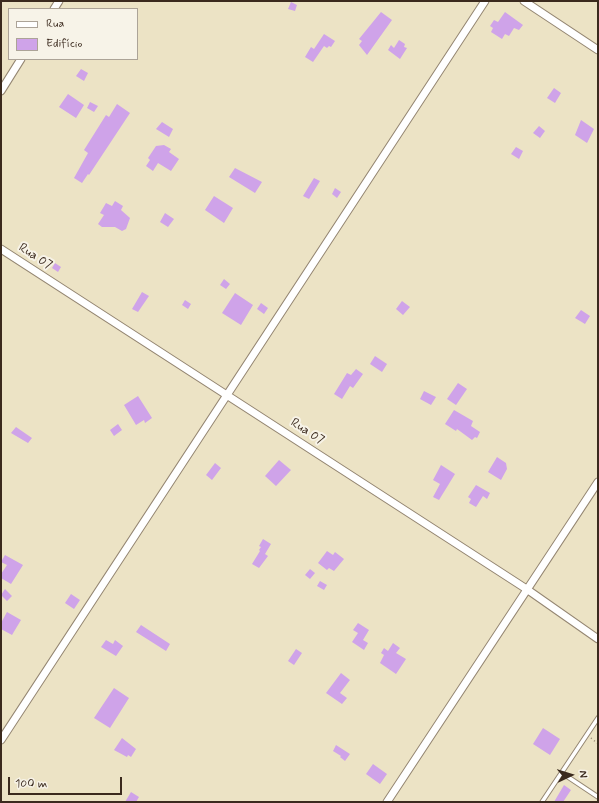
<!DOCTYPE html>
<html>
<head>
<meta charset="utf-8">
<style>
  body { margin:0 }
  #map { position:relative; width:599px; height:803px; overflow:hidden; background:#ece3c5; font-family:Mynerve,sans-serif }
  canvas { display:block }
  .frame { position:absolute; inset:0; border:2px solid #3b2a1e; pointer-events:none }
  .legend { position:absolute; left:8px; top:8px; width:130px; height:52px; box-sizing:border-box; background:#f7f3e8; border:1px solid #aca397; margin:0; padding:5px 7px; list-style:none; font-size:12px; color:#3b2a1e }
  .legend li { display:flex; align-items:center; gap:8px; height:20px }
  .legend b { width:20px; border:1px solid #aca397 }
  .north { position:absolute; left:551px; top:755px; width:40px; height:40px; -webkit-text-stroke:3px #f7f3e8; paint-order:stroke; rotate:86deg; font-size:11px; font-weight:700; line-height:16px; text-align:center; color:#3b2a1e }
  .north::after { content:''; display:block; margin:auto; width:14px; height:18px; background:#3b2a1e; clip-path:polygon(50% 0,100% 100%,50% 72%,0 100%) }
  .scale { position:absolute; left:8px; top:777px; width:114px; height:18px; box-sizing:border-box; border:2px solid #3b2a1e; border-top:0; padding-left:5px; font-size:12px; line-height:14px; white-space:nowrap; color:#3b2a1e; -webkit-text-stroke:3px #f7f3e8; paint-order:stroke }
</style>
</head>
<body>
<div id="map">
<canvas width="599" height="803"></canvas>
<div class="frame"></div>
<ul class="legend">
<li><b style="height:5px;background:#fff"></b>Rua</li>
<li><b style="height:11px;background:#cfa3e9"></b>Edifício</li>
</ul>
<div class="north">N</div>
<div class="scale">100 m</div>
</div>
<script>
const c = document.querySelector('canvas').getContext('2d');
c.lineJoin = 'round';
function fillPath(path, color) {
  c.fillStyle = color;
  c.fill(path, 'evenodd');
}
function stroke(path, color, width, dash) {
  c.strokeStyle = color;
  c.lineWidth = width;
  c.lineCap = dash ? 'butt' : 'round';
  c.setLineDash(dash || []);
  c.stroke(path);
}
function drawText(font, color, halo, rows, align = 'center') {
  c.font = font + ' Mynerve,sans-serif';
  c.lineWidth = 4;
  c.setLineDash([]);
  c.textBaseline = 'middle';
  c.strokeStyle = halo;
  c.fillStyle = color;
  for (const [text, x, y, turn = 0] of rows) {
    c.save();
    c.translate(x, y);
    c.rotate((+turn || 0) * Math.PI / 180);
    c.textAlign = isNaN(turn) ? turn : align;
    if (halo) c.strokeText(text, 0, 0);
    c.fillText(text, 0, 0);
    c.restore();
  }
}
const building = new Path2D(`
  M291 2 297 5 295 11 288 9Z
  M381 12 392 20 367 55 359 45 362 41 359 39Z
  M505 12 523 25 519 30 514 28 509 36 505 34 502 39 491 32 493 28 490 26 494 20 498 22Z
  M324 34 335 41 331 47 329 46 327 48 324 46 313 62 305 57 311 47 314 49Z
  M399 40 405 44 404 47 407 48 400 59 388 50 391 45 394 48Z
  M81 69 88 73 84 81 76 76Z
  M554 88 561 93 555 103 547 98Z
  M68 94 84 105 76 118 59 107Z
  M90 102 98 106 94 112 87 108Z
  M117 104 130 113 89 175 88 174 82 183 74 178 88 153 84 150 106 115 109 117Z
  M581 120 594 129 587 143 575 135Z
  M162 122 173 129 169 137 156 129Z
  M539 126 545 131 540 138 533 133Z
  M164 145 171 149 169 152 179 159 171 171 158 163 153 171 146 166 150 160 148 158 156 146Z
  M516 147 523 151 519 159 511 154Z
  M235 168 262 182 255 193 229 177Z
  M314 178 320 181 309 199 303 196Z
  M335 188 341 192 337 198 332 194Z
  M214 196 233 208 224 223 205 210Z
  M115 201 123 206 121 210 130 218 126 229 122 231 115 227H102L98 224 104 215 100 213 106 203 112 206Z
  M165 213 174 219 168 227 160 222Z
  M55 263 61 267 58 272 52 268Z
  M224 279 230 284 226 289 220 285Z
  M142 292 149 296 138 312 132 309Z
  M235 293 253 305 241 325 222 313Z
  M185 300 191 304 188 309 182 305Z
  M402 301 410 307 403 315 396 309Z
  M261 303 268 308 264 314 257 309Z
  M581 310 590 316 585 324 575 318Z
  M375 356 387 364 382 372 370 364Z
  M356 369 363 374 353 388 350 386 342 399 334 394 347 373 351 375Z
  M458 383 467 389 456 405 447 399Z
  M424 391 436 397 431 405 420 399Z
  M138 396 152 418 145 423 144 420 136 425 124 405Z
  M454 410 473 421 471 426 480 432 477 438 475 437 472 440 457 429 456 431 445 424Z
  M118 424 122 430 114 436 110 430Z
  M16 427 32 438 28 443 11 433Z
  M497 457 506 463 507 469 501 480 488 472Z
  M279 460 291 470 276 486 265 476Z
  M215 463 221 468 212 480 206 475Z
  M441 465 455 474 439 500 433 497 440 484 433 480Z
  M476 485 490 493 487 499 483 496 476 507 469 503 471 499 468 497Z
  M263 539 271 544 265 554 268 556 259 568 252 564 260 551 259 550 261 547 259 546Z
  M327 551 333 555 335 552 344 559 334 571 329 568 327 570 318 563Z
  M5 555 23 565 11 584 1 578V574L7 565 1 562Z
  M310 569 315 573 310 579 305 575Z
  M320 581 327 585 324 590 317 586Z
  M5 589 12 596 7 601 1 595Z
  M71 594 80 600 74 609 65 603Z
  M7 612 21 620 12 635 1 629V623Z
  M358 623 369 630 363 640 368 643 364 650 352 642 358 633 353 630Z
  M141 625 170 644 166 651 136 632Z
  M106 640 113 644 115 640 123 646 116 656 101 647Z
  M393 643 400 648 396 653 406 659 396 674 380 663 384 655 381 653 384 648 388 651Z
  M296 649 302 653 294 665 288 661Z
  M341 673 350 680 340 693 347 698 342 704 326 693Z
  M114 688 129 698 110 728 94 718Z
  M543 728 560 739 550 755 533 744Z
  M122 738 136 749 131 757 128 755 127 757 114 750Z
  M336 745 350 754 345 761 340 757 341 756 333 751Z
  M373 764 387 774 380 784 366 774Z
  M564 785 571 790 563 802H554Z
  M131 792 139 797 136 802H125Z`);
const path = new Path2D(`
  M591 738 598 744`);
const service = new Path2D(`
  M562 773 598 797
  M542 802 598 718`);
const minor = new Path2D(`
  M524 1 598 50
  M54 9 59 1
  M1 91 21 59
  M1 249 528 590 598 639
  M1 740 485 1
  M387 802 598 482`);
const streetNames = [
  ["Rua 07",35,257,33],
  ["Rua 07",307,432,33]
];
fillPath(building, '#cfa3e9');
stroke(service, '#948672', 5.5);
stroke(minor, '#948672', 9);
stroke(path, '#948672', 1.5, [1, 3]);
stroke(service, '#fff', 3.5);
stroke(minor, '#fff', 7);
drawText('13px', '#3b2a1e', '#f7f3e8', streetNames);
</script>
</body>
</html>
